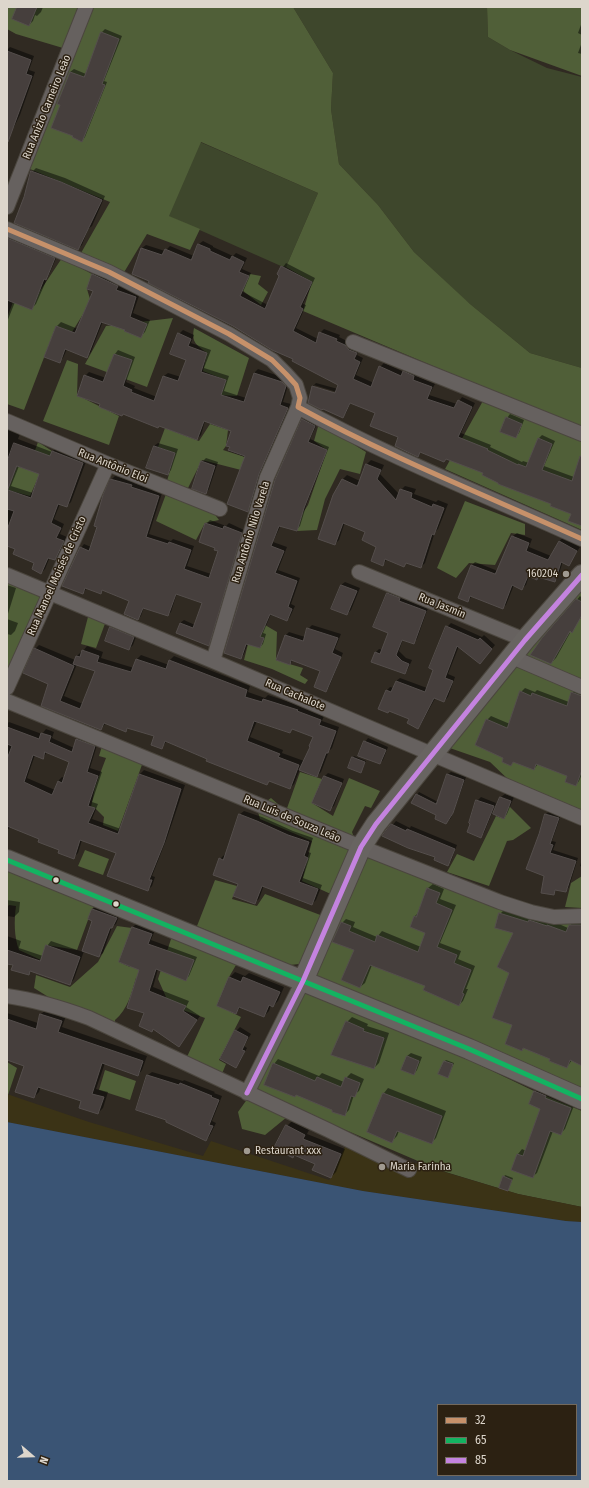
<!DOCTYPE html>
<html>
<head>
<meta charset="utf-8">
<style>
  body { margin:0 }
  #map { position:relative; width:589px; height:1488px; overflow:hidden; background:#302a22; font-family:"Fira Sans Condensed",sans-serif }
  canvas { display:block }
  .frame { position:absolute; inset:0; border:8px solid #ddd6cc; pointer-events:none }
  .legend { position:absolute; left:437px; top:1404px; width:140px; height:72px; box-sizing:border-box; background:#2c2112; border:1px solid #73695c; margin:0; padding:5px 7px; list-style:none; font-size:12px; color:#ddd6cc }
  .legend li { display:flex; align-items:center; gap:8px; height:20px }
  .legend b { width:20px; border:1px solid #73695c }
  .north { position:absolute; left:12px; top:1436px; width:40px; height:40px; -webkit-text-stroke:3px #2c2112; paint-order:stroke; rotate:110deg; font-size:11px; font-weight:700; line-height:16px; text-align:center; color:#ddd6cc }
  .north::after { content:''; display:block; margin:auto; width:14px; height:18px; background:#ddd6cc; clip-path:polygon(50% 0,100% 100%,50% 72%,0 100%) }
</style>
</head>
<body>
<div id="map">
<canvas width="589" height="1488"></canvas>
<div class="frame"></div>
<ul class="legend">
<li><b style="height:5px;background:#c7916a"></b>32</li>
<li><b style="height:5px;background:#13b361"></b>65</li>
<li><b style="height:5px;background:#c483df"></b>85</li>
</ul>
<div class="north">N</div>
</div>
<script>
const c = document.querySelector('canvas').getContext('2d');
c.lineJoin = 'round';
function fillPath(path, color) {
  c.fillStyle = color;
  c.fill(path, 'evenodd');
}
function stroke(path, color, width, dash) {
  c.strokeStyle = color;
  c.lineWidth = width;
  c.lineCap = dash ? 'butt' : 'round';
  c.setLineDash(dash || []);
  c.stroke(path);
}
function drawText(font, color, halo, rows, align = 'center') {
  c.font = font + ' "Fira Sans Condensed",sans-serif';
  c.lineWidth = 3;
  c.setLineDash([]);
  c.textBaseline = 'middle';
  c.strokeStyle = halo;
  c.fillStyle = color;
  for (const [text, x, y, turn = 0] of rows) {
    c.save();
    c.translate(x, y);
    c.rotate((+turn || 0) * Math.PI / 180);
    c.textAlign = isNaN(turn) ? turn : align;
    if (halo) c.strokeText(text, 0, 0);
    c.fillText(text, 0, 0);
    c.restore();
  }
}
const green = new Path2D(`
  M293 7H487L488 37 510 50 547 68 582 77V368L530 353 465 300 414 252 378 205 339 164 331 109 333 73Z
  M200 142 318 193 286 267 281 266 168 216Z`);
const forest = new Path2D(`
  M7 7H293L333 73 331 109 339 164 378 205 414 252 470 304 530 353 582 368V429L303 311 312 282 286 267 318 193 201 142 169 216 200 229 190 250 147 234 123 274 81 253 110 202 25 167 73 51 16 34 7 29Z
  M487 7H582V76L510 50 488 37Z
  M62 258 92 274 87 289 90 299 85 311 72 332 56 326 24 410 7 404V318L13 302 32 309 40 291Z
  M250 274 261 276 258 284 268 292 261 305 242 290 246 278Z
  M173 318 147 387 85 364 106 326Z
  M194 328 249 358 237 396 221 395 226 380 203 371 207 353C197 345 191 343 194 328Z
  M67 360 78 364 77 395 119 416 109 445 43 421Z
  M484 399 582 440V530L445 469Z
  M319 423 366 452 360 474 340 469 325 499 317 530 297 531 302 514 308 505 327 450 314 441Z
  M210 424 228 430 226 446 223 450 245 457 241 470 202 460 188 488 167 481 175 453 158 447 165 428 199 441Z
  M38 442 52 451 41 479 37 480 30 496 8 490 17 466 28 470Z
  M166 494 213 512 219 520 205 523 196 540 156 521Z
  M465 501 525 524V535L511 533 495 565 469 563 456 578 437 568Z
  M7 581 42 596 7 675Z
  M582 581V681L518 655Z
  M89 613 106 621 96 648 81 644Z
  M265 625 277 632 276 660 303 668 300 675 308 680 305 684 272 669 244 660 248 644 260 648 263 638 252 634Z
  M513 661 582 685V814L512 783 490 762 444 746Z
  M102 746 143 762 118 831 103 825 104 817 95 808 91 807 95 787 106 758 99 756Z
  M300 772 322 779 312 803 333 816 349 778 380 791 371 808 365 806 352 832 355 840 333 895 302 881 312 841 260 819 257 808 271 798 286 811Z
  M509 806 531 828 513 840 507 841 489 886 447 872 457 854 474 861 496 816 504 819Z
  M85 850 109 859 103 875 78 866Z
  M368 854 582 921V1092L311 976Z
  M7 865 98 902 92 909 77 950 46 945 41 960 19 950C14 937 14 920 16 906L9 905 7 907Z
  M582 876V908L565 907 571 883Z
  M215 880 237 886 232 899 257 906 265 894 323 916 305 958 299 964 290 965 197 926Z
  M117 926 132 928 119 962 130 967 136 966 153 983 136 978C131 994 128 1009 115 1020V1025L58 1003 34 988 36 975 70 987 98 962Z
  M171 939H186L236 965 229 977 217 1005 241 1017 219 1060 226 1064 221 1076 186 1059 205 1018 166 1004V997L158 979Z
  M305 985 411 1032 534 1091 582 1111V1207L518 1194 439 1170 252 1090Z
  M7 1062 17 1068 8 1095 7 1094Z
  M105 1070 136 1081 130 1100 99 1090Z
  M248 1098 287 1117 265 1135 242 1129 238 1112Z`);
const sand = new Path2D(`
  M7 1094 89 1122 203 1156 211 1141 329 1180 331 1178 348 1140 361 1147 518 1194 582 1207V1222L566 1221 363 1191 7 1122Z`);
const water = new Path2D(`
  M7 1122 363 1191 566 1221 582 1222V1481H7ZM438 1405H576V1475H438Z`);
const shadow = new Path2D(`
  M18 7H43L41 12 37 16 35 15 33 21 29 25Z
  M582 22V35L578 33Z
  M105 29 122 36 104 81 107 82 85 137 82 141 74 136 61 104 70 72 74 69 86 74 102 32Z
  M582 42V54L578 53Z
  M10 47 34 56 29 70 35 72 20 115 14 127 7 134V50Z
  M36 168 65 178 105 196 92 226 88 229 82 245 78 249 25 197 32 172Z
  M12 234 58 254 36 304 32 308 15 302 7 322V240Z
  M203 241 213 246V247L233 256 236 253 247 258 242 269 251 273 243 292 268 305 280 275 278 274 286 263 315 278 303 304 306 305 296 328 318 339 320 333 324 329 340 335 339 337 349 342 353 346 360 349 357 355 363 358 356 375 374 383 380 367 384 363 404 372 407 368 417 372 416 376 435 384 429 395 457 404 462 397 475 403 461 433 491 445 490 447 522 462 523 461 529 463 538 439 542 435 555 441 544 466 574 477 578 466 582 468V525L569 520 572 514 552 506V504L499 484 500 482 483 475 484 473 447 458 444 461 421 452 418 456 396 446 399 437 371 426 377 412 351 402 346 413 342 417 323 408 322 409 309 402 313 386 316 383 338 389 339 385 293 360 294 358 273 349 233 326 149 282 150 281 133 274 142 248 146 245 165 251 170 246 194 256 199 244ZM314 385 340 393V395L314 387Z
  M97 271 121 282 120 286 140 293 133 313 150 320 145 332 141 336 126 329 103 321 91 352 87 357 67 349 63 358 59 362 57 326 61 322 78 329 94 290 93 275Z
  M183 330 194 335 191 343 211 350 204 368 229 376 224 391 246 398 254 373 258 369 285 378 289 382 283 402 291 404 263 469 251 507 248 511 245 457 229 451 233 430 205 421 201 435 197 439 101 403 85 376 89 372 106 378 115 354 118 350 135 357 126 382 135 386 134 388 157 397 164 376 168 373 181 377 187 360 179 334Z
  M510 414 524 420 519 433 515 437 507 418Z
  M306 416 318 422 310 439 329 447 307 503 300 526 296 530 281 525 273 542 287 547 278 570 300 578 291 604 295 606 290 617 287 620 271 614 263 633 266 634 263 644 260 647 248 643 244 654 241 658 276 480 303 419Z
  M7 425 21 431 18 439 52 452 57 447 87 459 71 502 67 506 60 504 54 519 64 524 60 534 67 537 59 555 55 559 50 557 45 569 41 573 36 563 16 550 7 546ZM19 466 40 473 33 493 11 486Z
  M158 443 178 449 171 470 168 474 154 446Z
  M206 458 218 462 209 489 206 493 202 462Z
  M371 460 384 465 380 474 399 494 401 490 405 486 416 489 414 494 436 502 438 500 448 504 438 529 435 532 425 563 421 567 407 562 404 566 387 559 383 565 378 546 366 532 345 522 339 540 335 544 334 495 343 479 347 475 360 481 367 464Z
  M115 476 134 482V483L162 493 149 534 171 541 173 539 194 546 187 566 211 574 219 551 206 524 210 520 226 526 229 523 244 530 212 641 208 644 180 623 184 620 195 625 203 602 177 593 171 612 168 615 144 607 141 616 138 619 130 601 103 590 100 593 87 588 83 593 81 548 84 544 91 547 111 480Z
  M517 533 532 539 529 547 551 556 559 541 563 538 580 547 568 565 563 561 558 577 555 581 540 576 537 579 529 576 526 585 522 588 514 585 506 605 502 608 472 596 468 601 459 598 472 565 475 562 498 571 513 536Z
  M345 582 360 588 351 610 347 614 341 585Z
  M7 585 16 588 7 617Z
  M391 590 403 595 401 598 428 608 417 639 413 643 403 639 399 651 406 658 412 660 408 669 405 673 373 662 376 652 379 649 383 650 389 632 388 594Z
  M580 596 582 598V616L580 619 577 622 563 617Z
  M7 619 18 623 15 631 11 635 7 634Z
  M451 623 482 637 484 635 495 645 483 660 459 646 448 674 455 677 448 697 444 701 436 697 421 724 418 728 387 690 390 687 394 688 396 681 400 678 427 688 447 627Z
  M114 624 137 634 133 645 129 649 111 628Z
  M312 625 341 634 335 649 343 653 329 687 326 691 322 670 293 660 290 664 278 659 286 635 289 632 305 637 308 629Z
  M554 627 570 633 556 658 551 663Z
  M39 645 75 660 77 656 81 652H82L87 646 103 652 101 658 134 668 136 660 141 655 169 665 170 660 174 656 250 686 248 692 265 698 268 695 301 706 324 716 322 721 339 727 332 748 329 751 321 772 317 776 300 769 294 784 290 788 270 780 267 784 167 741 162 747 155 736 129 727 125 730 106 723 101 729 42 705 50 684 35 649ZM77 664 96 671 83 704 64 696ZM257 721 290 732 293 728 314 736 311 746 304 761 282 753 283 750 250 737Z
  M525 688 535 692 537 690 569 702 572 693 576 689 582 691V774L579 781 576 785 568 776 538 764 534 769 514 761 511 765 505 757 487 720 491 716 510 724 521 692Z
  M9 722 42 734 46 729 54 732 52 738 74 748 77 739 81 735 98 742 90 768 102 772 92 802 98 804 92 819 121 829 140 774 144 770 185 785 167 838 152 876 155 877 152 886 148 890 117 852 82 840 78 853 74 857 40 838 11 827 7 830V724ZM47 752 70 762 65 778 62 777 58 781 55 790 27 778 35 755 43 758Z
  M368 738 388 747 383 760 380 763 365 742Z
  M354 756 366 761 362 770 353 758Z
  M451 772 466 777 451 818 446 823 417 795 419 792 438 802 448 774Z
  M328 773 344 779 334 806 330 809 325 776Z
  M505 794 514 797 507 814 504 818 495 814 501 797Z
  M481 797 496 803 484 833 480 837 477 801Z
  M244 811 262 817 293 831 313 838 308 852 311 853 303 878 322 885 316 900 312 904 264 885 259 899 254 903 220 859 225 854 226 855 239 815Z
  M550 811 561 815 552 841 556 842 553 850 578 858 569 887 566 891 557 889 553 894 540 834 546 814Z
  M396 821 410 828 411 826 457 845 451 861 448 864 436 857 383 836Z
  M582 859V867L580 866Z
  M433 884 444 889 440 899 456 905 440 943 461 951 458 959 475 966 466 989H468L463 1001 459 1005 426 985 372 965 365 983 360 987 355 949 342 923 346 919 355 922 353 927 377 937 382 931 421 947 426 933 411 926 415 916 419 912 428 888Z
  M7 900 20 902 19 912 14 917 7 916Z
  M96 906 120 914 116 924 112 927 103 953 99 956 84 951 74 979 70 984 32 971 28 974 14 965 7 963V936L21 941 19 948 43 956 47 946 51 941 83 952 94 920 89 919 93 909Z
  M504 910 552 921 568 928 574 921H582V1065L572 1060 567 1067 551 1058 524 1048 522 1050 514 1025 510 973 514 933 500 914Z
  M137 923 155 930 151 940 197 957 189 976 185 980 158 969 153 987 189 1001 186 1007 200 1016 179 1045 154 1028 152 1030 146 1013 141 969 120 962 133 927Z
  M235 972 245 976 249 973 284 987 278 1001 273 1006 271 1005 269 1011 264 1016 241 1007 236 1012 219 1005 230 977Z
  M46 1010 66 1016 62 1027 147 1056 142 1070 138 1075 105 1063 96 1089 108 1092 103 1108 98 1113 82 1100 41 1086 39 1092 34 1097 25 1065 7 1059V1013L38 1023 41 1014Z
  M352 1017 368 1024 367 1026 389 1033 379 1063 374 1068 347 1022Z
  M240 1027 251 1034 244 1046 247 1048 239 1063 235 1067 236 1031Z
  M411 1053 422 1057 417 1070 414 1074 402 1069 407 1056Z
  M278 1059 319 1076 322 1073 344 1082 346 1078 351 1073 364 1079 359 1091 354 1095 349 1110 344 1115 334 1109 274 1064Z
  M446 1060 454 1063 448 1077 445 1061Z
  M152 1072 183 1081 184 1080 215 1092 214 1093 222 1096 212 1121 216 1123 209 1137 206 1140 168 1120 137 1110 148 1075Z
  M540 1087 575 1103 565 1129 560 1134 553 1131 537 1173 532 1177 512 1170 518 1154 522 1149 526 1151 542 1109 535 1092Z
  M388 1088 446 1111 436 1138 431 1143 399 1131 397 1136 392 1141 384 1093Z
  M292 1121 309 1130 307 1134 345 1149 336 1172 331 1177 316 1163 295 1155 292 1157 287 1126Z
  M505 1175 513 1178 509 1188 504 1177Z`);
const building = new Path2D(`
  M17 7H37L29 26 12 19Z
  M101 32 119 39 102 84 105 85 82 142 72 137 73 136 51 128 60 105 57 104 70 72 84 77Z
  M7 51 31 60 26 74 32 76 8 142 7 141Z
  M31 171 61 182 102 200 78 250 14 223 24 197Z
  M7 238 55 258 46 280 44 279 32 310 7 300Z
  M198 244 210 249V251L230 260 232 256 244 262 239 272 249 276 240 296 265 309 279 276 277 274 281 266 312 282 300 307 303 309 293 331 316 343 319 332 337 339 336 341 345 345 349 350 357 353 354 359 360 362 353 379 371 387 379 366 401 376 403 371 414 376 413 380 432 387 427 399 454 408 458 400 472 407 458 437 488 449 487 450 518 465V464L526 467 538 438 552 444 542 470 572 481 580 456H582V526L568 521 571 514 550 506 551 504 498 484V483L482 475 483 473 446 459 444 462 420 452 418 457 395 446 398 437 370 426 375 413 350 403 343 418 323 409 322 410 308 403 312 386 335 393 338 385 292 361 293 359 272 350 233 326 148 283 149 281 132 274 141 248 162 255 165 249 191 260Z
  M92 274 118 286 116 290 136 297 130 317 147 324 141 338 124 331 125 330 101 322 87 358 65 349 60 363 44 357 56 326 75 333 93 291 87 289Z
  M178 333 191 339 188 346 207 353 201 372 226 380 221 395 244 402 254 373 282 382 286 386 280 405 288 408 259 474 248 512 227 504 245 456 228 450 230 447 226 446 231 431 204 421 197 440 159 426 158 428 123 414 122 416 99 407 100 404 77 396 84 375 103 382 114 354 132 360 123 386 132 390 131 392 154 401 163 376 178 381 186 360 170 354Z
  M506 417 522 424 516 438 500 432Z
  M302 419 315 426 308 442 327 450 304 508 297 531 279 526 271 546 284 551 275 573 297 581 288 607 292 609 287 621 270 614 260 637 264 638 260 648 246 644 241 659 224 653 275 480Z
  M14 443 50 456 52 451 83 463 67 507 58 504 51 523 61 528 56 538 64 541 55 560 48 558 41 574 32 569 34 563 13 554 15 549 7 546V530L14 511 7 509V462ZM17 466 39 474 31 498 8 490Z
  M154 446 175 453 168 475 146 468Z
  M201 461 215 466 206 494 192 489Z
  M366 464 381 470 377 479 396 500 400 489 412 493 411 498 432 507 433 504 444 508 434 535 432 534 421 568 406 563 404 567 385 559 383 566 371 561 376 547 362 540 365 532 343 523 335 545 318 539 333 495 342 479 357 486Z
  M110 479 132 485 131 487 159 496 146 537 168 544 169 542 191 550 184 569 209 578 218 551 214 550 215 548 199 542 205 523 223 529 224 526 242 533 209 646 176 633 180 623 193 628 202 603 176 594 168 616 143 608 138 620 124 614 129 601 102 590 101 594 85 588 83 594 62 586 80 547 89 551 97 527 94 526 103 495Z
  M512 536 529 543 526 551 548 560 559 541 577 551 569 566 561 562 555 582 538 577 537 580 528 576 522 590 512 585 503 609 470 596 468 602 458 598 471 565 495 574Z
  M341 585 357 591 347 615 331 609Z
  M387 593 400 598 399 601 426 611 414 644 402 640 396 655 402 661 409 664 405 674 371 662 375 652 380 654 388 633 373 627Z
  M576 599 582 602V615L572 633 570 631 551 664 530 655 542 638Z
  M446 626 478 640 480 638 492 649 480 664 457 646 445 678 453 681 444 702 434 698 418 729 407 723 409 719 389 711 388 713 378 709 386 690 391 692 396 681 425 692 433 670 429 668Z
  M110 627 134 637 129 650 105 641Z
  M307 628 338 638 332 653 341 657 326 692 314 687 320 671 291 660 290 665 276 660 285 635 303 641Z
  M34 648 74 666 60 701 80 709 95 671 73 664 76 656 80 657 82 650 99 656 97 662 131 672 136 659 166 669 169 660 247 690 245 697 262 702 263 699 298 710 297 711 321 720 319 725 336 731 328 753H326L317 777 299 770 310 747 309 746 313 737 292 729 290 733 254 721 247 741 280 754 278 757 299 765 290 789 269 781 267 785 206 761 207 759 165 741 162 749 151 745 154 736 127 728 126 732 104 723 101 730 41 706 48 684 23 673Z
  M520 691 531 696 532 693 567 706 571 692 582 696V770L576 786 565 782 567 776 536 764 534 770 513 762 511 766 502 762 503 758 475 745 486 719 507 728Z
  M7 727 39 739 41 733 51 736 49 742 72 752 76 739 95 746 87 772 98 776 88 806 95 808 88 823 118 834 139 774 181 789 164 843 149 880H152L148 891 107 876 116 853 80 840 74 859 58 853 59 850 38 842 39 839 7 826V759L12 746 7 744ZM45 752 69 762 62 783 58 781 52 795 24 782 33 755 43 759Z
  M364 741 386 750 380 764 358 756Z
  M352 757 365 762 361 773 348 768Z
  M447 774 464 780 453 813 446 824 435 819 436 815 411 803 416 794 436 804Z
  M324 776 342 783 330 811 312 803Z
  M500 797 511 801 504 819 493 814Z
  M476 800 494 806 481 838 467 832 470 824 469 823Z
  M239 814 257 821 288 835 309 842 304 856 308 858 299 882 318 889 312 905 262 886 255 904 233 896 238 884 213 875 219 858 223 860Z
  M545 814 559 818 550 844 553 845 550 853 576 861 566 892 555 890 554 895 541 893 544 876 526 869 539 834Z
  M391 824 406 831 407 829 455 849 448 866 434 860 435 857 408 848 382 836Z
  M427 888 440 893 436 903 452 910 437 947 457 955 454 963 471 970 462 993 464 994 459 1006 423 990 425 986 370 965 360 988 341 980 354 950 332 942 341 922 351 926 349 931 375 942 377 935 418 952 425 933 410 927 414 916 416 917Z
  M92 909 117 918 112 928H110L99 957 82 951 92 921 88 919Z
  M499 913 528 922 529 920 547 926V925L566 932 569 925H582V1066L570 1060 567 1068 549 1061 550 1059 523 1048 522 1051 505 1044 512 1025 492 1018 509 973 497 967 513 933 495 928Z
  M132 927 152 934 148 944 194 960 186 981 156 969 149 991 186 1006 183 1011 197 1020 179 1047 153 1029 152 1032 139 1026 144 1013 127 1008 139 970 119 962Z
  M46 945 80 957 70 985 30 971 29 975 11 970 13 965 7 964V950L40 961Z
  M229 977 241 982 243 977 280 992 273 1007 269 1005 264 1017 239 1007 236 1014 217 1006Z
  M40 1014 62 1021 58 1032 143 1061 138 1076 102 1063 92 1094 104 1097 98 1114 79 1108 81 1101 38 1087 34 1098 15 1092 24 1066 7 1060V1019L36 1029Z
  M346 1021 364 1029 363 1031 384 1038 374 1069 331 1055Z
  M235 1030 248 1037 242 1050 245 1051 236 1068 220 1059Z
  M407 1056 419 1061 414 1075 401 1070Z
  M444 1061 453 1064 448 1078 438 1074Z
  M273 1063 315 1081 317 1077 341 1087 345 1077 360 1083 355 1097 351 1096 345 1116 332 1112V1110L296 1095 295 1097 264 1085Z
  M147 1075 179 1085 180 1083 212 1096 211 1097 219 1100 209 1125 213 1126 206 1141 166 1122V1120L136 1110Z
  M534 1091 546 1096 545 1098 571 1108 561 1135 550 1131 533 1178 511 1170 517 1154 523 1156 540 1109 529 1104Z
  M383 1093 442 1116 432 1144 397 1131 392 1143 367 1132Z
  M286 1125 305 1135 303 1139 341 1154 331 1178 312 1170 315 1164 294 1155 293 1158 274 1148Z
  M503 1176 512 1180 508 1191 499 1188Z`);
const street = new Path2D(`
  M7 207 86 7
  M7 229 109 272 229 334 272 360 286 374 296 385 300 398 298 407C389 457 487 496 582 539
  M353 342 582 434
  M7 421 108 464 220 509
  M359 572 525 640
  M7 575 213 661 582 818
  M512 657 582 687
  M213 661 267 477 298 407
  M7 688 108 464
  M7 701 361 847 500 902 531 912 554 917 582 916
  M7 996C36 1000 62 1008 89 1018L328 1130 409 1170
  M247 1093 303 981`);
const secondary = new Path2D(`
  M7 860 469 1049 582 1099
  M303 981 361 847 376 824 525 640 582 575`);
const bus1 = new Path2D(`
  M7 229 109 272 229 334 272 360 286 374 296 385 300 398 298 407C389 457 487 496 582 539`);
const bus2 = new Path2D(`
  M7 860 469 1049 582 1099`);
const bus3 = new Path2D(`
  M247 1093 303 981 361 847 376 824 525 640 582 575`);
const markers = [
  [566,574,4,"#a09a90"],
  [56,880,3.5,"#ddd6cc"],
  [116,904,3.5,"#ddd6cc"],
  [247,1151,4,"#a09a90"],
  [382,1167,4,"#a09a90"]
];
const streetNames = [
  ["Rua Anizio Carneiro Leão",47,107,-68],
  ["Rua Antônio Eloi",113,466,22],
  ["Rua Antônio Nilo Varela",251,532,-73],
  ["Rua Manoel Moisés de Cristo",57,576,-66],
  ["Rua Jasmin",442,606,22],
  ["Rua Cachalote",295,695,23],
  ["Rua Luís de Souza Leão",292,819,23]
];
const poiNames = [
  ["160204",558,574,"right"],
  ["Restaurant xxx",255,1151],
  ["Maria Farinha",390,1167]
];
fillPath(green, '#3e472c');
fillPath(forest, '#505f38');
fillPath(sand, '#3b3316');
fillPath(water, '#3a5474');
fillPath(shadow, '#0007');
fillPath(building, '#463f3d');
stroke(building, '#544e4c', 1);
stroke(street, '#4b463e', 16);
stroke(secondary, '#4b463e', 22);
stroke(street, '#66615f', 14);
stroke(secondary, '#686461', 20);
stroke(bus1, '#c7916a', 5);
stroke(bus2, '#13b361', 5);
stroke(bus3, '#c483df', 5);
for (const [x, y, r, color] of markers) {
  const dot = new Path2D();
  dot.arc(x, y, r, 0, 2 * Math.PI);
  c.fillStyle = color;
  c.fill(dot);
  stroke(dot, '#2c2112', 1.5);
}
drawText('11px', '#ddd6cc', '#2c2112', streetNames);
drawText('11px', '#ddd6cc', '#2c2112', poiNames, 'left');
</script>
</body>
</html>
